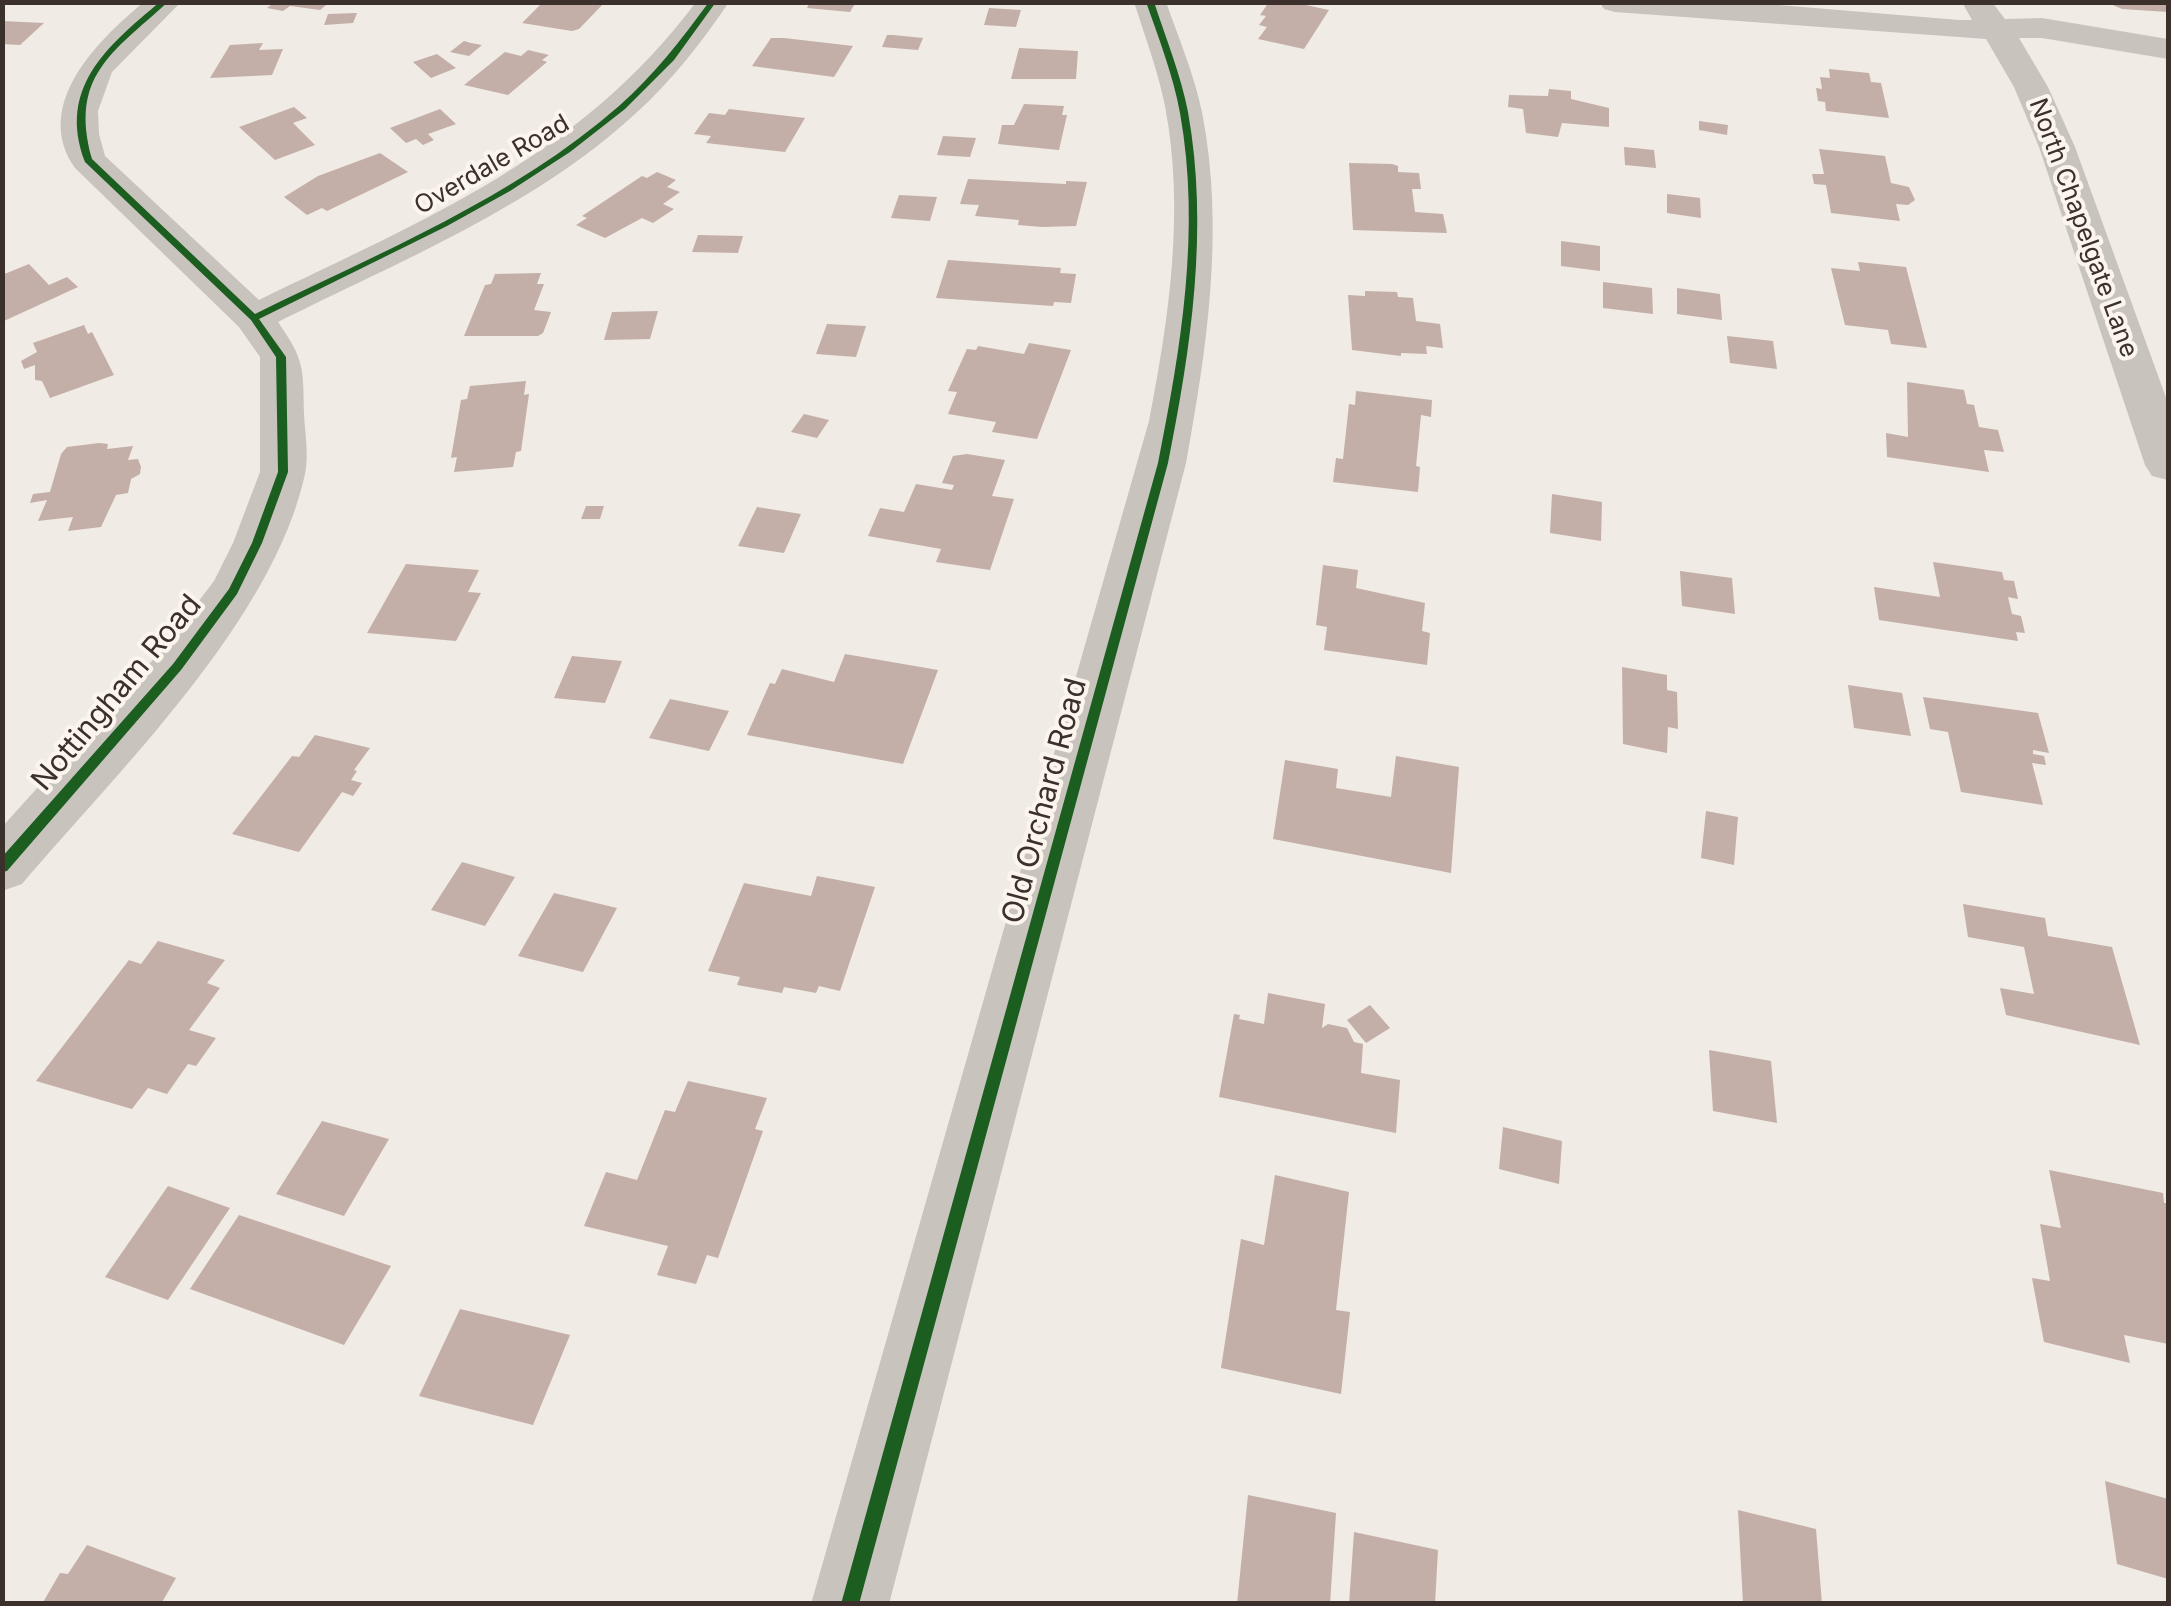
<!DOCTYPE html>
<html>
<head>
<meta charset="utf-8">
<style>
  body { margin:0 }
  #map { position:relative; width:2171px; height:1606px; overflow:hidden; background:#f0ebe5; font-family:Inter,sans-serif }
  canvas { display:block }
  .frame { position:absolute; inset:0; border:5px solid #3b302b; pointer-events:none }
</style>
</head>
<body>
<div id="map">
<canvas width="2171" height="1606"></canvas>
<div class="frame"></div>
</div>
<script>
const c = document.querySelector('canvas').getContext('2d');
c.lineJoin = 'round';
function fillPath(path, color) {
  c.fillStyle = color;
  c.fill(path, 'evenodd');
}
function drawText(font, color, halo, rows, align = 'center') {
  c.font = font + ' Inter,sans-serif';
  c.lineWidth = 8;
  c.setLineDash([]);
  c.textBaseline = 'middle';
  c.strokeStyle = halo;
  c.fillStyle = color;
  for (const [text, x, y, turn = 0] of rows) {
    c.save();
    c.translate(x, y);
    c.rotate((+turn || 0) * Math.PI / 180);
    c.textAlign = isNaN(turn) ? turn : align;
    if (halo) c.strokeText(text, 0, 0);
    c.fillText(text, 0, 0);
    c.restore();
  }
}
const building = new Path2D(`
  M275 2H330L320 10 290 6 283 11 267 8Z
  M554 2H605L579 29 572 31 522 23 541 4Z
  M810 2H856L850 12 807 8Z
  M1269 2H1292L1329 10 1304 49 1258 39 1267 27 1259 25 1266 16 1260 15Z
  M2106 2H2168V12L2122 9Z
  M989 8 1021 10 1016 27 984 25Z
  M357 13 353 23 324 25 328 14Z
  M2 21 44 23 20 45 2 44Z
  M887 35H893L923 38 918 50 882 47Z
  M771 38H784L853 46 834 77 752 66Z
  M464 41 471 43 482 45 469 56 450 52Z
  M263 43 259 50 283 49 272 75 210 78 230 45Z
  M1019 48 1078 51 1076 79H1011Z
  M528 50 549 55 542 60 547 62 508 95 464 85 505 52 521 56Z
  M437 54 456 68 431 78 413 62Z
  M1829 69 1869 73 1871 82 1881 83 1889 118 1826 111 1825 102 1818 101 1816 88 1822 89 1820 77 1830 78Z
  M1549 89 1571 91V99L1609 108V127L1562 123 1558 137 1526 133 1523 109 1508 107 1509 95 1548 96Z
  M1024 104 1064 106 1062 115H1067L1059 150 998 144 1002 125H1014Z
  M294 107 307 118 293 123 315 145 275 160 239 127Z
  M440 109 456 124 428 134 434 140 423 145 416 139 406 143 390 128Z
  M729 109 805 118 785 152 706 143 711 136 694 134 709 113 725 115Z
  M1699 121 1728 125 1727 135 1699 130Z
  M943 136 976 138 970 157 937 155Z
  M1624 147 1654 150 1656 168 1625 165Z
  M1819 149 1885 156 1891 183 1909 187 1915 200 1908 205 1896 204 1900 221 1831 213 1826 185 1814 184 1812 174H1824Z
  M380 153 408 172 327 211 322 208 307 215 284 197 318 176Z
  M1349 163 1392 164 1398 166V172L1419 173 1421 189H1412L1415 212 1443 214 1447 233 1353 230Z
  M657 172 676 180 667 187 680 192 663 204 674 209 653 223 642 218 605 238 576 225 587 218 582 216 642 176 647 178Z
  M968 179 1066 184V181L1087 182 1076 226 1042 227 1018 225 1019 220 975 216 979 205 960 204Z
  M1667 194 1700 198 1701 218 1667 213Z
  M899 195 937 197 930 221 891 218Z
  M698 235 743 236 738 253 692 252Z
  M1561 241 1600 246V271L1561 266Z
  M948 260 1061 268 1060 273 1076 274 1071 303 1054 302 1053 306 936 298Z
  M1858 262 1906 267 1927 348 1891 344 1888 330 1845 325 1831 268 1860 271Z
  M29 264 49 285 67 277 78 287 4 321 2 275Z
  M541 273 537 284H544L534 310 551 312 543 333 538 336H464L485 285 491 284 495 274Z
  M1603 282 1652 288 1653 314 1603 308Z
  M1677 288 1720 294 1722 320 1677 314Z
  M1365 291 1397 292 1398 297 1413 298 1416 321 1440 324 1443 348 1426 346 1427 354 1401 353V356L1352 350 1348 295 1365 296Z
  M658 311 650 339 604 340 612 312Z
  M827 324 866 326 856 357 816 354Z
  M84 325 88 334 92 332 114 375 50 398 42 381 35 380V365L24 369 21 361 37 352 33 343Z
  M1727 336 1773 341 1777 369 1730 363Z
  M1029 343 1071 350 1037 439 992 432 996 422 948 414 957 392 948 391 967 349 976 350 978 346 1024 354Z
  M526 381 524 395 529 394 521 451 516 452 513 467 454 472 457 457 451 458 461 400 467 399 470 386Z
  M1907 382 1964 390 1967 404 1974 405 1979 427 1998 430 2004 452 1984 450 1989 472 1887 457 1886 433 1908 437Z
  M1356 391 1432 400 1431 417 1421 415 1416 466 1420 467 1418 492 1333 482 1336 458 1343 459 1349 404 1355 405Z
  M804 414 829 420 817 438 791 432Z
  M99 443 108 444 107 449 133 446 128 460 138 459 141 467 140 474 131 479 128 493 116 495 101 527 68 531 73 517 38 521 47 500 30 503 33 494 50 492 61 454 67 447Z
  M967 454 1005 460 992 496 1014 499 990 570 936 562 941 549 868 536 880 508 904 512 916 484 952 490 954 485 942 483 953 456Z
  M1552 494 1602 502 1601 541 1550 533Z
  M586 506H604L600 519H581Z
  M757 507 801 514 784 553 738 546Z
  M1933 562 2002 572 2004 580 2014 581 2018 599 2008 597 2012 614 2021 616 2025 633 2016 632 2018 641 1879 620 1874 587 1940 597Z
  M406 564 479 570 468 592 481 593 456 641 367 633Z
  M1323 565 1358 570 1356 588 1425 603 1422 631 1430 633 1427 665 1324 650 1327 627 1316 625Z
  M1680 571 1732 578 1735 614 1682 606Z
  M845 654 938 670 903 764 747 735 770 683 775 684 782 669 834 682Z
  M572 656 622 661 605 703 554 698Z
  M1622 667 1667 675V690L1677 692 1678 729 1668 727 1667 753 1623 744Z
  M1848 685 1902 693 1911 736 1854 728Z
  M1923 697 2038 713 2049 753 2033 750V754L2044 756 2046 765 2032 763 2043 805 1961 792 1948 732 1930 729Z
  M670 699 729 711 709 751 649 738Z
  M315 735 370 748 354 770 357 771 351 780 362 783 353 796 342 792 299 852 232 834 292 756 299 757Z
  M1396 756 1459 767 1451 873 1273 839 1285 760 1338 769 1336 788 1391 797Z
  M1706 811 1738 817 1734 865 1701 858Z
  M462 862 515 877 485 926 431 910Z
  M817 876 875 887 840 991 819 986 816 993 784 987 782 993 737 985 740 977 708 971 744 883 811 896Z
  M554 893 617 908 583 972 518 956Z
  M1963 904 2045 918 2048 936 2112 947 2140 1045 2006 1015 2000 988 2034 994 2024 947 1968 937Z
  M158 941 225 960 207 983 220 988 189 1030 216 1038 196 1066 188 1064 167 1094 148 1088 132 1109 36 1081 129 960 141 964Z
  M1268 993 1325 1004 1322 1028 1328 1024 1347 1028 1354 1042 1363 1044 1361 1073 1400 1080 1396 1133 1219 1097 1234 1014 1240 1015 1239 1019 1264 1024Z
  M1370 1005 1390 1028 1366 1043 1347 1020Z
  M1709 1050 1771 1061 1777 1123 1713 1111Z
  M688 1081 767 1098 755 1129 763 1131 718 1258 707 1255 696 1284 657 1275 668 1246 584 1226 606 1172 637 1180 665 1110 675 1112Z
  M322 1121 389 1139 344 1216 276 1194Z
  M1503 1127 1562 1141 1559 1184 1499 1169Z
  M2049 1170 2163 1193 2164 1203H2168V1344L2124 1335 2130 1363 2044 1342 2032 1278 2050 1281 2040 1224 2061 1228Z
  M1275 1175 1349 1192 1336 1310 1350 1312 1341 1394 1221 1368 1241 1239 1264 1245Z
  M168 1186 230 1208 168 1300 105 1277Z
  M239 1215 391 1266 344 1345 190 1289Z
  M460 1309 570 1335 533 1425 419 1396Z
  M2105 1481 2168 1499V1579L2117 1564Z
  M1248 1495 1336 1513 1330 1604H1237Z
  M1738 1510 1816 1529 1822 1604H1743Z
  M1354 1532 1438 1550 1435 1604H1349Z
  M87 1545 176 1578 161 1604H42L60 1573 68 1574Z`);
const minor = new Path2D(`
  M144 2H181L112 72 98 111 99 134 105 156 259 300C427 218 580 157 696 2H729C701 43 672 81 635 114 534 207 400 261 278 322 305 361 303 368 304 414 305 433 309 456 305 474 273 621 118 771 22 884L2 891V827L159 653 214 581 233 543 260 472V357L239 327 75 168C31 105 99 39 144 2Z
  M1134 2H1166C1179 39 1194 74 1202 112 1225 229 1207 348 1186 463L889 1604H811L1149 421C1169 318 1185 211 1165 106 1158 71 1145 37 1134 2Z
  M1599 2H1742L1959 20H1972L1962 2H1992L2005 19 2042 18 2168 39V59L2042 38H2019L2048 87 2075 147 2168 403V480L2152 476 2145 465 2039 147 2014 87 1986 39 1615 12 1604 9Z`);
const cycleway = new Path2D(`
  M160 2H168C113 52 69 76 92 159L255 314C379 253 514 198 619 106 654 75 681 40 709 2H716L674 60 625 109 570 152 510 191 447 226 259 319 286 357 288 472 262 543 237 594 181 670 7 871 2 872V857L173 664 229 589 252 543 278 472 276 357 251 320 85 162C57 88 107 46 160 2Z
  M1146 2H1154C1166 39 1181 75 1188 112 1209 229 1191 348 1168 463L859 1604H841L1158 463C1181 348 1201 230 1180 113 1173 75 1159 39 1146 2Z`);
const farStreetnames = [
  ["Overdale Road",492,165,-30],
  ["North Chapelgate Lane",2083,228,70]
];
const streetNames = [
  ["Nottingham Road",117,693,-50],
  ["Old Orchard Road",1045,801,-75]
];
fillPath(building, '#c3afa7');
fillPath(minor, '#c9c3be');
fillPath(cycleway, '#1b5e20');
drawText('25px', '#3b302b', '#fbf5ee', farStreetnames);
drawText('30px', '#3b302b', '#fbf5ee', streetNames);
</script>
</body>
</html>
